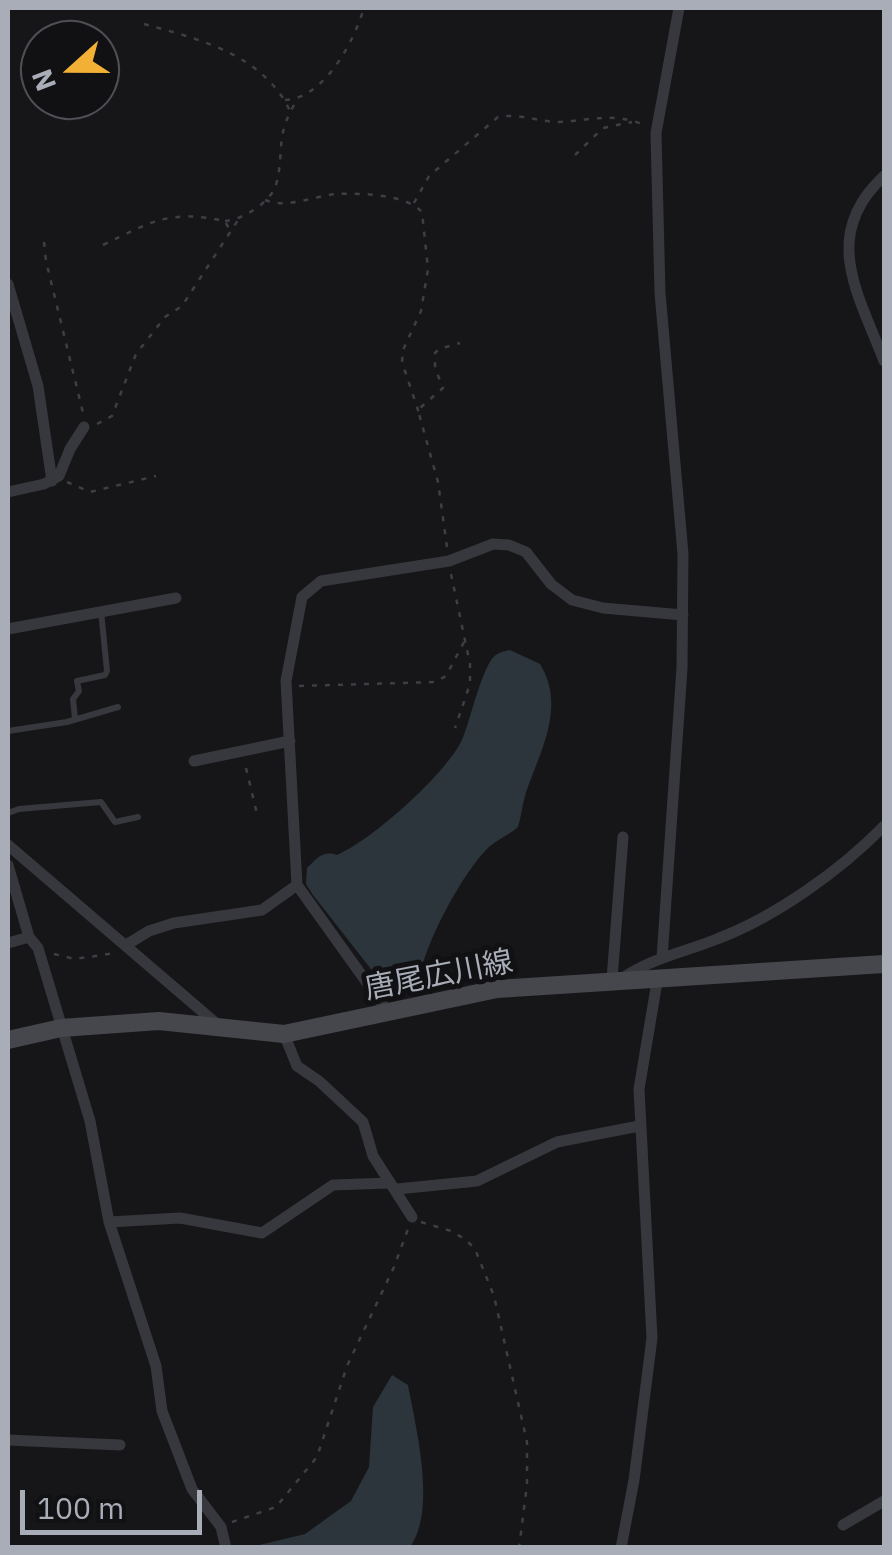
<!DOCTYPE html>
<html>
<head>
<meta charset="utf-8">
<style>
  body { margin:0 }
  #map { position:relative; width:892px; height:1555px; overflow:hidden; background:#161618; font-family:"IBM Plex Sans",sans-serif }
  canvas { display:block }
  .frame { position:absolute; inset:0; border:10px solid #a8adb8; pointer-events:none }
  .north { position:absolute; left:20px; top:20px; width:100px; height:100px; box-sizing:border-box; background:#111113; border:2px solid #4d4f55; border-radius:50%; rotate:249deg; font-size:28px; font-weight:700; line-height:40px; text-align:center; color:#a8adb8 }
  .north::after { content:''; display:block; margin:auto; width:35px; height:45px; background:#f2b134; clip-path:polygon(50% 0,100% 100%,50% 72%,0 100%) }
  .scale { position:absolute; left:20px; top:1490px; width:182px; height:45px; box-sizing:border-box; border:5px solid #a8adb8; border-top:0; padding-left:12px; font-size:30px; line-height:35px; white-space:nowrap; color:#a8adb8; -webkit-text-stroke:8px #111113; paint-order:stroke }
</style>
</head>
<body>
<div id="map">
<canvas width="892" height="1555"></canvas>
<div class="frame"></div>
<div class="north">N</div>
<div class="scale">100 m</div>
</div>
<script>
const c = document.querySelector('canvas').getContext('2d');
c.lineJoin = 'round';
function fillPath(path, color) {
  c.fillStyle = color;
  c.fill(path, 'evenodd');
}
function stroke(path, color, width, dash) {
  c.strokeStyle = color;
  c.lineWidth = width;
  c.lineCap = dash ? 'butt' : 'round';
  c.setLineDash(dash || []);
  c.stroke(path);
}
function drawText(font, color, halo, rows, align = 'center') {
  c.font = font + ' "IBM Plex Sans","Noto Sans JP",sans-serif';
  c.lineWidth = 10;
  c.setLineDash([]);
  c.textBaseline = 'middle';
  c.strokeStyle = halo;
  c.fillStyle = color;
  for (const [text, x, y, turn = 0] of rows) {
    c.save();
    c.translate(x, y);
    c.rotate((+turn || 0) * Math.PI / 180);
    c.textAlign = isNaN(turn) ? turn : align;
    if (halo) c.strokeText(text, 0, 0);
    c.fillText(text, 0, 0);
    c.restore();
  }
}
const water = new Path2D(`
  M510 650 540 664C567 708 539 753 525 796 522 806 521 817 518 827 508 836 495 840 486 850 460 877 419 953 418 990L392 996 313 895 306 884 307 868C317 858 323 850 337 855 372 840 445 775 462 740 469 726 483 662 496 655 500 652 505 651 510 650Z
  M392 1375 408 1385C416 1428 437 1511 410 1547H251L305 1534 351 1501 369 1467 373 1407Z`);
const path = new Path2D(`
  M144 24C199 39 264 55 290 111
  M285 100C325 98 354 41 364 8
  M575 155 603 128 632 122
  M265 200C288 209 313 196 337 194 360 193 406 194 422 212L428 269 421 311 403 350 402 362 419 413
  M414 203 429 176 498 117C519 113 539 122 560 122 594 120 611 112 645 125
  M225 221C242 220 270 203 276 185 285 152 274 134 298 99
  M44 242 46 261 84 417
  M103 245C151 222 169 209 225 221L229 229
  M97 424 112 416 136 354 165 317 182 306 238 220
  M67 482 90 492 156 476
  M447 547 438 482 419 414 420 408 443 388 435 368V353L439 349 460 343
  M451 574 470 664V684L455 728
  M299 686 435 682 446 676 464 642
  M246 768 258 818
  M54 954 75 959 115 953
  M421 1222 451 1231 465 1239 475 1249 494 1296 527 1442V1485L519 1548
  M232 1522 276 1507 317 1457 347 1366 394 1267 408 1229`);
const lane = new Path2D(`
  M75 719 73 699 79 691 77 681 105 675 107 671 101 611
  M8 731 67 722 118 707
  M8 813 19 809 101 802 115 822 138 817`);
const street = new Path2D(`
  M884 176C820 235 858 293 884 361
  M8 284 38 386 52 481
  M8 492 44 484 59 476 70 449 84 427
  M8 629 176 598
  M194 761 290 741
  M8 845 218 1025
  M8 865 29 937 38 948 90 1121 109 1222 156 1366 162 1411 192 1489 221 1527 226 1548
  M8 943 29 937
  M126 945 149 931 174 923 262 910 297 885
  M662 958 682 668 683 554 660 293 656 133 679 8
  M623 978C652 958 685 952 717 939 775 917 840 871 884 826
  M612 979 623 837
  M388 1012 297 885 286 681 302 597 321 581 449 561 493 544 509 545 526 552 551 584 572 600 603 608 683 615
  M284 1034 297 1066 319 1081 363 1122 373 1156 412 1217
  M397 1189 477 1181 557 1142 639 1126
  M109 1222 180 1218 262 1233 333 1185 389 1183
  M8 1440 120 1445
  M843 1525 884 1501
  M621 1548 634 1480 652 1338 639 1089 658 976`);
const secondary = new Path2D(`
  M8 1040 61 1028 159 1021 284 1034 497 989 884 964`);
const streetNames = [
  ["唐尾広川線",439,976,-11]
];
fillPath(water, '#2c353c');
stroke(path, '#3d3f44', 2.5, [5, 8]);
stroke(lane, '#37383d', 6);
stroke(street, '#37383d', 11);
stroke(secondary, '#45474d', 18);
drawText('30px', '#a8adb8', '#111113', streetNames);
</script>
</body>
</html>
